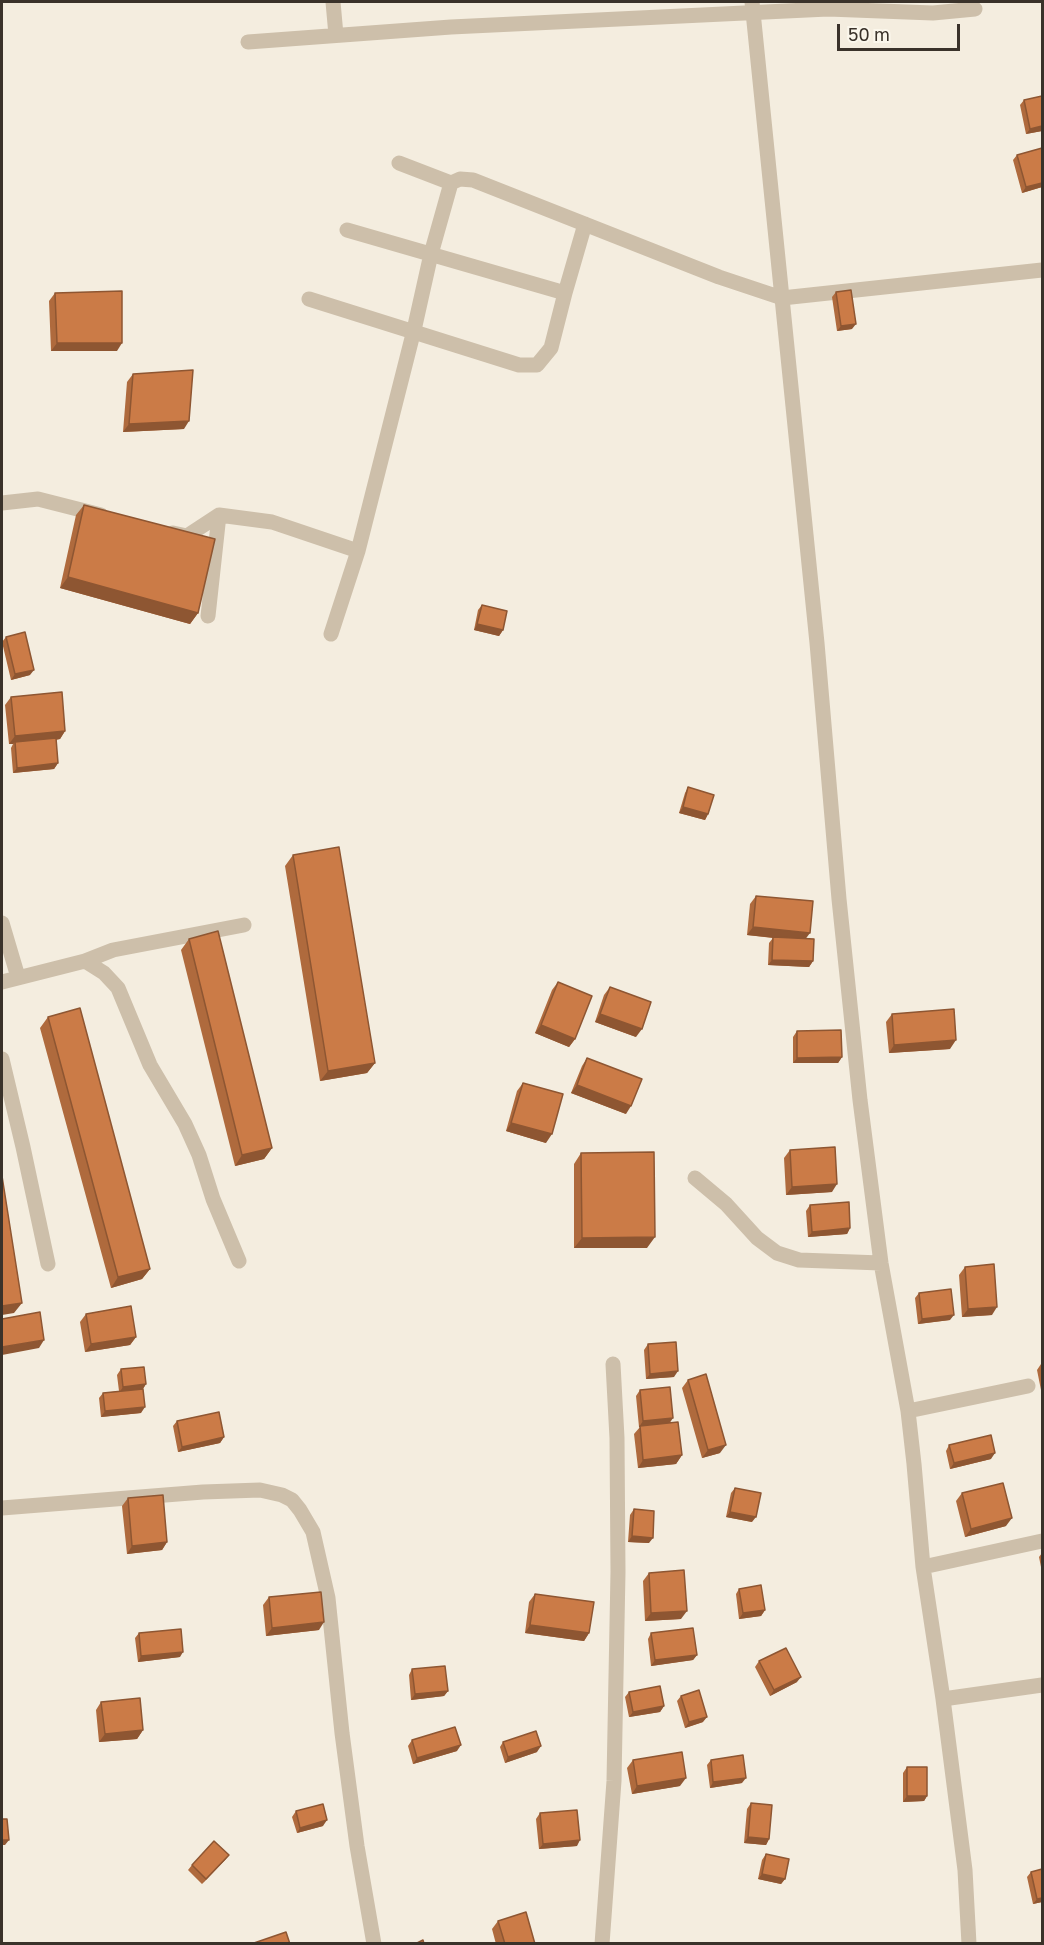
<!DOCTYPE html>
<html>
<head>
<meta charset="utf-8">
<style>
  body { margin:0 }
  #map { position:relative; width:1044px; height:1945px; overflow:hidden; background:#f4eddf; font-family:"Golos Text",sans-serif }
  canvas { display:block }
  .frame { position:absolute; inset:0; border:3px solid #3a322a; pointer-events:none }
  .scale { position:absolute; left:837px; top:24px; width:123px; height:27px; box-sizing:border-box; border:3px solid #3a322a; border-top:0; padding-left:8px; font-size:18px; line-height:21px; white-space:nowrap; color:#3a322a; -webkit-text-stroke:4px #fbf7ec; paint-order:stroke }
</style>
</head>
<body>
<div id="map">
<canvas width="1044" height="1945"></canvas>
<div class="frame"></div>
<div class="scale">50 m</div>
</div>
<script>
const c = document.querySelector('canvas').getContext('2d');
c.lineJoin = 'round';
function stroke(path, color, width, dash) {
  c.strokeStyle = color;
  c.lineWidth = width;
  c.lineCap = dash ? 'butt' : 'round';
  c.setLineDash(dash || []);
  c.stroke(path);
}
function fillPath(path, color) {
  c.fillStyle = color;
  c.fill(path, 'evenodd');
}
const minor = new Path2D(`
  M333 2 336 35
  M752 2 817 643 839 899 860 1100 881 1263 908 1411 914 1464 923 1567 943 1699 965 1870 969 1944
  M248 42 451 27 828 9 933 13 975 9
  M399 163 451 183
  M347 230 565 293 585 224
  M309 299 519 365H537L551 348 565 293
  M2 503 38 499 101 515
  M173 533 187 536 219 515 272 522 358 551 414 330 431 254 451 183 460 179 473 180 719 277 782 298 1042 270
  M208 616 219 515
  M331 634 358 551
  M2 923 18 977
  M85 961 104 973 118 988 150 1065 185 1124 199 1155 213 1199 239 1261
  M2 982 85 961 113 950 244 925
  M2 1059 23 1147 48 1264
  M695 1178 726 1204 757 1238 777 1253 799 1260 881 1263
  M908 1411 1028 1386
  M2 1508 203 1492 260 1490 282 1495 292 1500 300 1510 313 1532 328 1598 342 1733 357 1846 374 1944
  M923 1567 1042 1541
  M943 1699 1042 1685
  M602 1944 614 1781 618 1572 617 1438 613 1364`);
const wall = new Path2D(`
  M1042 96V131L1026 134 1020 105 1024 100Z
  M1042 150V187L1022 193 1013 160 1017 155Z
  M836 292 852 329 837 331 832 297Z
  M55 293 117 351H51L49 301Z
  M133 374 184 429 123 432 127 382Z
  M84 505 198 613 190 624 60 588 76 515Z
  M482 605 503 630 499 636 474 630 478 610Z
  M6 637 30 675 11 680 2 642Z
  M11 697 65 731 60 739 56 740 58 763 54 769 13 773 11 748 13 744H9L5 705Z
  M688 787 708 814 705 820 679 813 685 793Z
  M293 855 375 1063 367 1073 320 1081 285 866Z
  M756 896 806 939 813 961 809 967 768 965 769 943 773 938 747 935 750 904Z
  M189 939 272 1148 264 1159 235 1166 181 950Z
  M558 982 575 1039 569 1047 535 1033 552 990Z
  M610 987 636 1037 595 1022 604 995Z
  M892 1014 950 1049 889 1053 886 1022Z
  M48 1017 150 1269 142 1279 111 1288 40 1028Z
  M797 1031 842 1057 838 1063H793V1037Z
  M587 1058 626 1114 571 1093 582 1066Z
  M523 1083 546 1143 506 1131 517 1091Z
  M790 1150 832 1192 786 1195 784 1158Z
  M581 1153 647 1248H574V1164Z
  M810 1205 850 1228 847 1234 808 1237 806 1211Z
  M965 1267 992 1315 962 1317 959 1275Z
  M919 1293 950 1320 918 1324 915 1298Z
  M86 1314 136 1337 130 1345 85 1352 80 1322Z
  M648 1344 674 1377 646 1379 644 1350Z
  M1041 1364H1042V1395L1037 1370Z
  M121 1369 146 1384 143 1389 141 1413 101 1417 99 1398 103 1393 119 1391 117 1375Z
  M688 1380 720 1453 702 1458 682 1388Z
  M640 1390 669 1423 682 1455 676 1464 638 1468 634 1434 640 1427H639L636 1396Z
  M177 1421 224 1437 220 1443 178 1452 173 1426Z
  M949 1445 991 1459 950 1469 946 1451Z
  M735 1488 752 1522 726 1517 731 1493Z
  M962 1493 1006 1526 965 1537 956 1501Z
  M128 1498 167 1542 162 1550 127 1554 122 1506Z
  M634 1509 649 1543 628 1542 630 1515Z
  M1042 1553V1572L1039 1557Z
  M649 1573 681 1619 645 1621 643 1581Z
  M739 1589 765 1610 761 1616 739 1619 736 1594Z
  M535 1594 589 1633 584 1641 525 1633 529 1602Z
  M269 1597 319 1630 266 1636 263 1605Z
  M139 1633 180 1657 138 1662 135 1638Z
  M651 1633 697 1655 693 1660 651 1666 648 1639Z
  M759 1661 797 1682 770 1696 755 1667Z
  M412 1669 448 1691 444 1696 411 1700 409 1675Z
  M629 1692 664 1706 660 1712 629 1717 625 1697Z
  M681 1696 703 1722 685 1728 677 1701Z
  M101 1702 143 1730 137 1739 99 1742 96 1710Z
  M412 1740 457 1751 413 1764 408 1746Z
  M503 1742 537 1752 505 1763 500 1747Z
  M633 1760 680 1786 632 1794 627 1768Z
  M711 1760 742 1783 710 1788 707 1765Z
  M907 1767 927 1796 924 1801 903 1802V1773Z
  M751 1803 769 1839 766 1845 744 1843 747 1809Z
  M296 1811 323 1826 297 1833 292 1817Z
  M540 1813 577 1846 539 1849 536 1819Z
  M766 1854 785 1879 781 1884 758 1879 762 1860Z
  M229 1855 225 1860 202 1884 188 1870 192 1865Z
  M1042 1869V1902L1033 1904 1027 1877 1031 1872Z
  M498 1921 535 1944H496L492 1929Z`);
const shadedWall = new Path2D(`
  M1042 126V131L1026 134 1030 129Z
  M1042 183V187L1022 193 1026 187Z
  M856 324 852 329 837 331 841 326Z
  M57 343H122L117 351H51Z
  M189 421 184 429 123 432 129 424Z
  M68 577 198 613 190 624 60 588Z
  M477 624 503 630 499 636 474 630Z
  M34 670 30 675 11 680 15 674Z
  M65 731 60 739 15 744V742L13 744H9L15 736Z
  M58 763 54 769 13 773 17 768Z
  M683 807 708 814 705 820 679 813Z
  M753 927 810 933 804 941 747 935Z
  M772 960 813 961 809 967 768 965Z
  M600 1014 642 1029 636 1037 595 1022Z
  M541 1025 575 1039 569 1047 535 1033Z
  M956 1040 950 1049 889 1053 894 1045Z
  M842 1057 838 1063H793L797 1058Z
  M375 1063 367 1073 320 1081 328 1071Z
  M577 1085 631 1106 626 1114 571 1093Z
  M511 1123 552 1134 546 1143 506 1131Z
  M272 1148 264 1159 235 1166 242 1155Z
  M837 1184 832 1192 786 1195 792 1187Z
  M850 1228 847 1234 808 1237 812 1232Z
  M655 1237 647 1248H574L582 1238Z
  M150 1269 142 1279 111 1288 118 1277Z
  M22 1303 14 1313 2 1315V1306Z
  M997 1307 992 1315 962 1317 968 1309Z
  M954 1315 950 1320 918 1324 922 1319Z
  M136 1337 130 1345 85 1352 91 1344Z
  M44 1340 39 1348 2 1355V1347Z
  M678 1371 674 1377 646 1379 650 1374Z
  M146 1384 142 1390 119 1393 123 1387Z
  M145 1407 141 1413 101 1417 105 1411Z
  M673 1418 669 1424 639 1427 643 1421Z
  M224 1437 220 1443 178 1452 182 1447Z
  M726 1445 720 1453 702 1458 708 1450Z
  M995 1453 991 1459 950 1469 954 1463Z
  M682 1455 676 1464 638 1468 643 1460Z
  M730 1512 756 1517 752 1522 726 1517Z
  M1012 1518 1006 1526 965 1537 971 1529Z
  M632 1536 653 1538 649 1543 628 1542Z
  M167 1542 162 1550 127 1554 132 1546Z
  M765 1610 761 1616 739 1619 743 1613Z
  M687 1611 681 1619 645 1621 651 1613Z
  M324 1622 319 1630 266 1636 272 1628Z
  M530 1625 589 1633 584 1641 525 1633Z
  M183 1652 180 1657 138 1662 141 1656Z
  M697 1655 693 1660 651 1666 655 1660Z
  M801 1677 797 1682 770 1696 774 1690Z
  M448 1691 444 1696 411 1700 415 1694Z
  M664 1706 660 1712 629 1717 633 1712Z
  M707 1717 703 1722 685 1728 689 1722Z
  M143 1730 137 1739 99 1742 105 1734Z
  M461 1745 457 1751 413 1764 417 1758Z
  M541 1746 537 1752 505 1763 508 1757Z
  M686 1778 680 1786 632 1794 637 1786Z
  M746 1778 742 1783 710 1788 713 1782Z
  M907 1796H927L924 1801 903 1802Z
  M327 1820 323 1826 297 1833 300 1828Z
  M748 1837 769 1839 766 1845 744 1843Z
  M2 1840H9L5 1845H2Z
  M580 1840 577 1846 539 1849 543 1844Z
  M229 1855 225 1860 202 1884 206 1879Z
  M762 1874 785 1879 781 1884 758 1879Z
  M1042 1898V1902L1033 1904 1037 1899Z`);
const building = new Path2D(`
  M1042 96V126L1030 129 1024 100Z
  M1042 148V183L1026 187 1017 155Z
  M851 290 856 324 841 326 836 292Z
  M122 291V343H57L55 293Z
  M193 370 189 421 129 424 133 374Z
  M84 505 215 539 198 613 68 577Z
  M482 605 507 611 503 630 477 624Z
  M25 632 34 670 15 674 6 637Z
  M62 692 65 731 15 736 11 697Z
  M56 738 58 763 17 768 15 742Z
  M688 787 714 795 708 814 683 807Z
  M339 847 375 1063 328 1071 293 855Z
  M756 896 813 901 810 933 753 927Z
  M218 931 272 1148 242 1155 189 939Z
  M773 937 814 939 813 961 772 960Z
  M558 982 592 996 575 1039 541 1025Z
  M610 987 651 1002 642 1029 600 1014Z
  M80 1008 150 1269 118 1277 48 1017Z
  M954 1009 956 1040 894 1045 892 1014Z
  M841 1030 842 1057 797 1058V1031Z
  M587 1058 642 1079 631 1106 577 1085Z
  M523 1083 563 1094 552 1134 511 1123Z
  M835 1147 837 1184 792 1187 790 1150Z
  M654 1152 655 1237 582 1238 581 1153Z
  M2 1176 22 1303 2 1306Z
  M849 1202 850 1228 812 1232 810 1205Z
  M994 1264 997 1307 968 1309 965 1267Z
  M951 1289 954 1315 922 1319 919 1293Z
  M131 1306 136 1337 91 1344 86 1314Z
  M40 1312 44 1340 2 1347V1319Z
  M676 1342 678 1371 650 1374 648 1344Z
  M144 1367 146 1384 123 1387 121 1369Z
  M706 1374 726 1445 708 1450 688 1380Z
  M670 1387 673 1418 643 1421 640 1390Z
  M143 1389 145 1407 105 1411 103 1393Z
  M219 1412 224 1437 182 1447 177 1421Z
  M678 1422 682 1455 643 1460 640 1426Z
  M991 1435 995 1453 954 1463 949 1445Z
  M1003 1483 1012 1518 971 1529 962 1493Z
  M735 1488 761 1493 756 1517 730 1512Z
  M163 1495 167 1542 132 1546 128 1498Z
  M634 1509 654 1511 653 1538 632 1536Z
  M684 1570 687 1611 651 1613 649 1573Z
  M761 1585 765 1610 743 1613 739 1589Z
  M321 1592 324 1622 272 1628 269 1597Z
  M535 1594 594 1602 589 1633 530 1625Z
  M693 1628 697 1655 655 1660 651 1633Z
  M181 1629 183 1652 141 1656 139 1633Z
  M786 1648 801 1677 774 1690 759 1661Z
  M445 1666 448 1691 415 1694 412 1669Z
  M660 1686 664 1706 633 1712 629 1692Z
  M699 1690 707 1717 689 1722 681 1696Z
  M140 1698 143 1730 105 1734 101 1702Z
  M455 1727 461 1745 417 1758 412 1740Z
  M536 1731 541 1746 508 1757 503 1742Z
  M682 1752 686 1778 637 1786 633 1760Z
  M743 1755 746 1778 713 1782 711 1760Z
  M907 1767H927V1796H907Z
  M751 1803 772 1805 769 1839 748 1837Z
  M323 1804 327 1820 300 1828 296 1811Z
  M577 1810 580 1840 543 1844 540 1813Z
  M2 1819H7L9 1840H2Z
  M214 1841 229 1855 206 1879 192 1865Z
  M766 1854 789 1859 785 1879 762 1874Z
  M1042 1869V1898L1037 1899 1031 1872Z
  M526 1912 535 1944H505L498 1921Z
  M286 1932 290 1944H254V1943Z
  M423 1940 424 1944H415Z`);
stroke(minor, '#cdbfaa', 15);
fillPath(wall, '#af6a3d');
fillPath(shadedWall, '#8e5632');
fillPath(building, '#cb7b47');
stroke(building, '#8e5632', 1.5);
</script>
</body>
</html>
